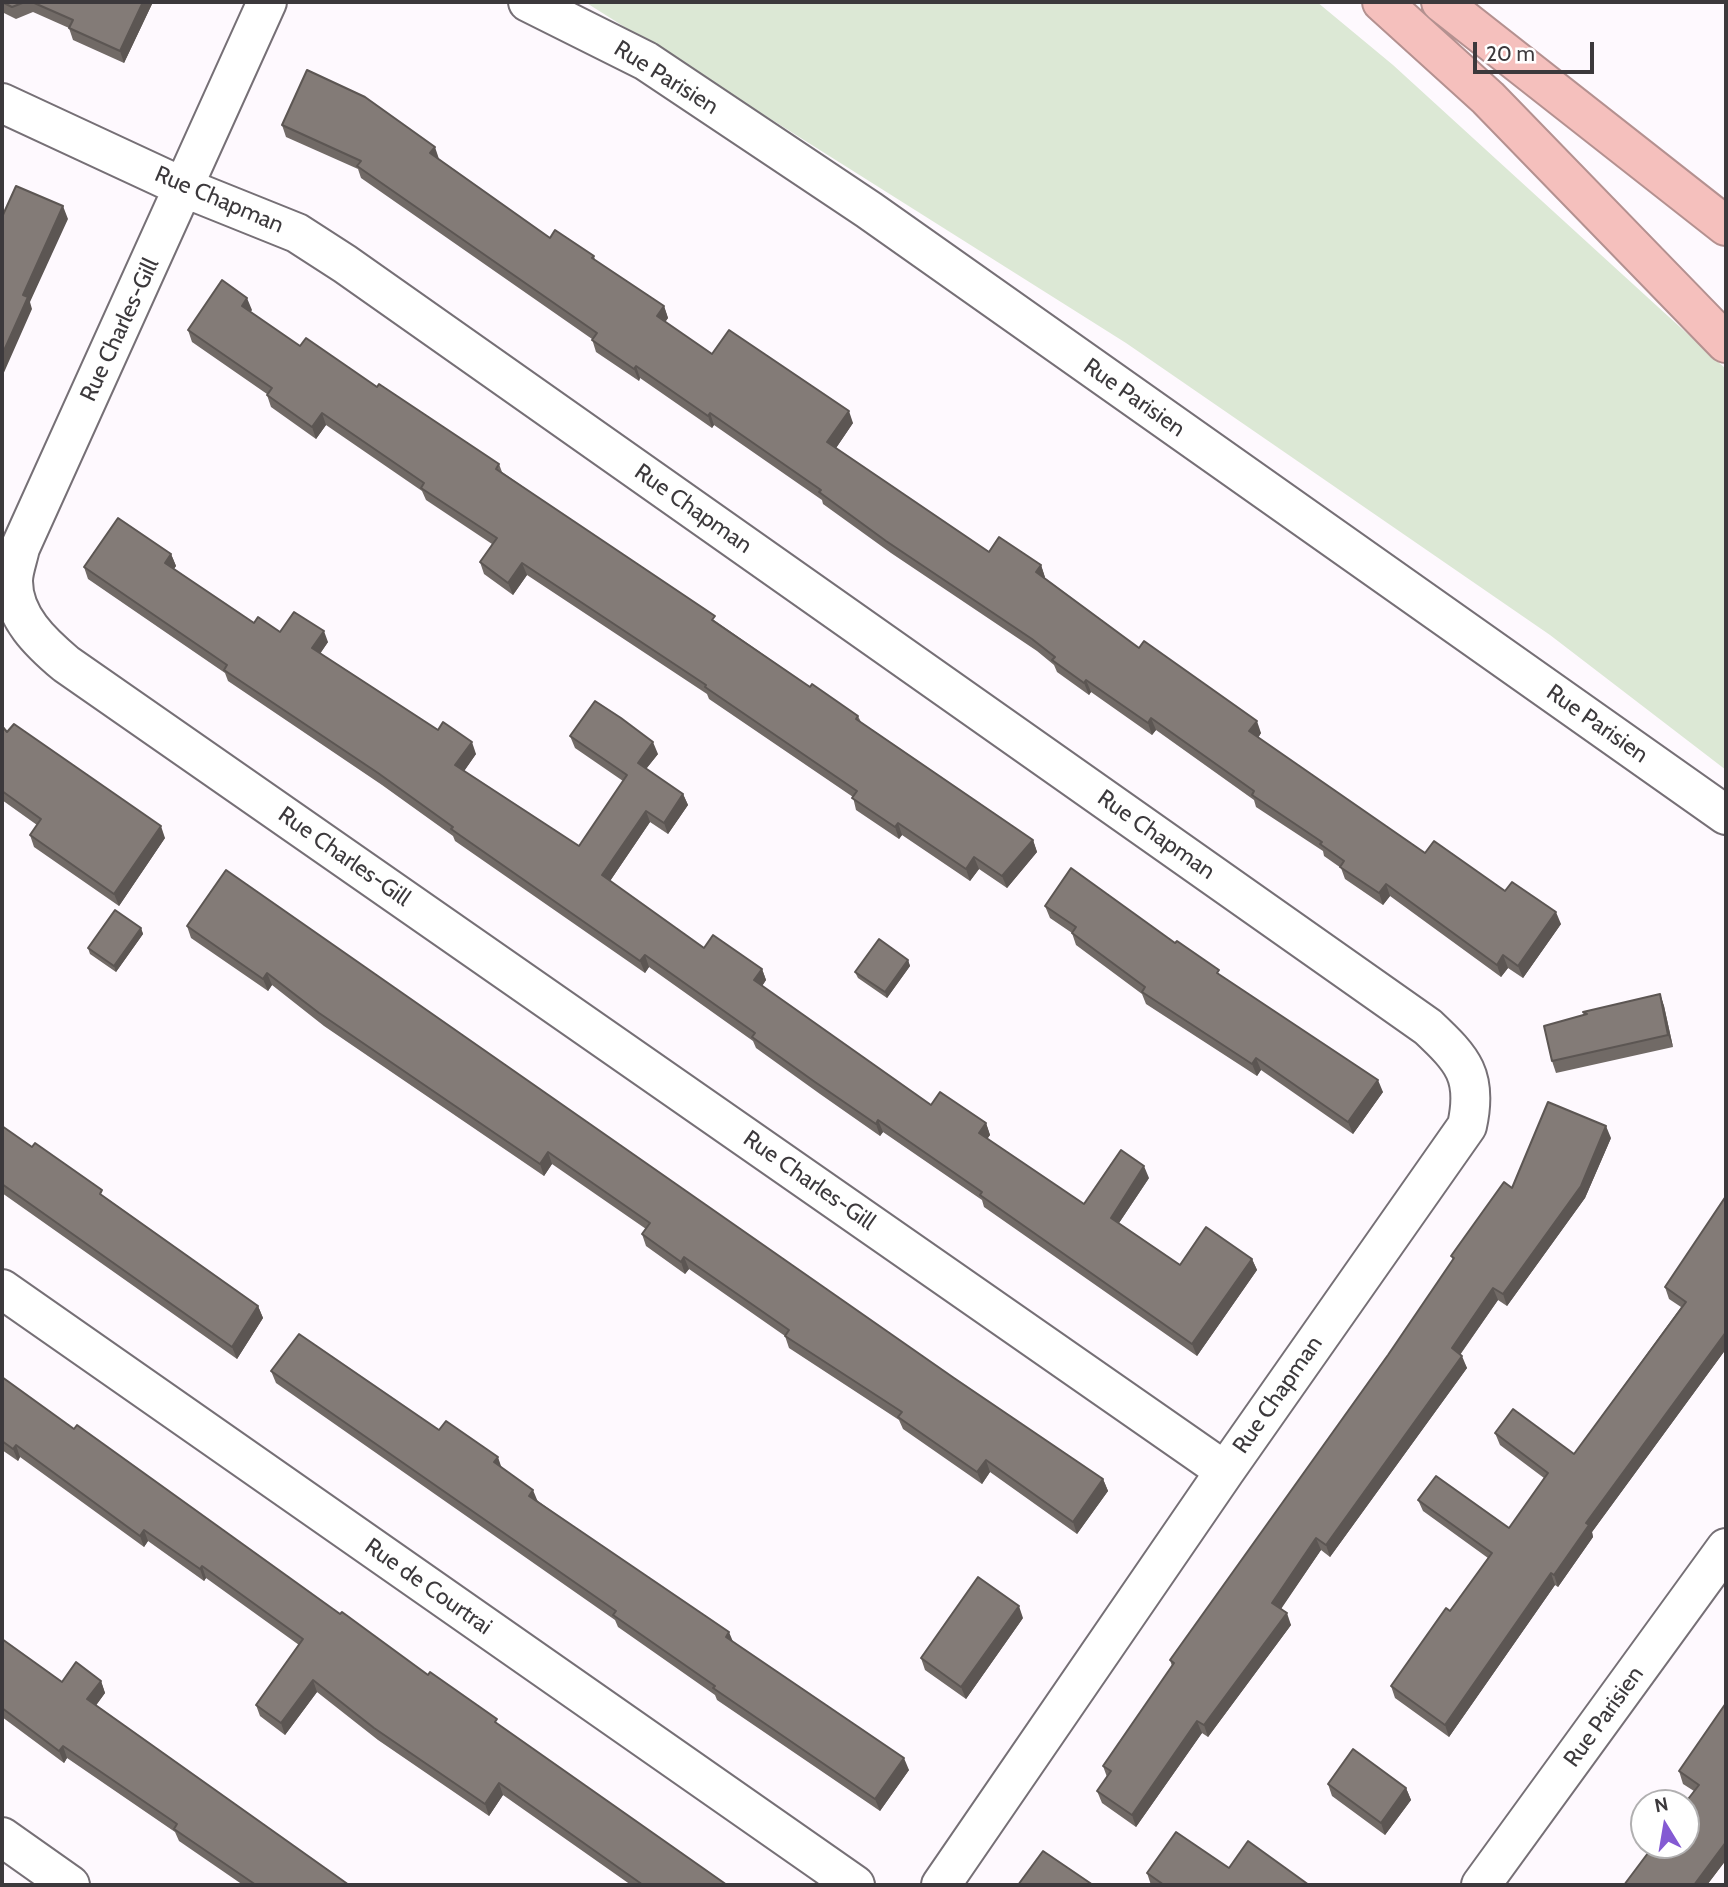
<!DOCTYPE html>
<html>
<head>
<meta charset="utf-8">
<style>
  body { margin:0 }
  #map { position:relative; width:1728px; height:1887px; overflow:hidden; background:#fef9fe; font-family:Cabin,sans-serif }
  canvas { display:block }
  .frame { position:absolute; inset:0; border:4px solid #3c393c; pointer-events:none }
  .north { position:absolute; left:1630px; top:1789px; width:70px; height:70px; box-sizing:border-box; background:#fff; border:2px solid #b1b0b1; border-radius:50%; rotate:349deg; font-size:19px; font-weight:700; line-height:28px; text-align:center; color:#3c393c }
  .north::after { content:''; display:block; margin:auto; width:24px; height:32px; background:#845ad3; clip-path:polygon(50% 0,100% 100%,50% 72%,0 100%) }
  .scale { position:absolute; left:1473px; top:42px; width:121px; height:32px; box-sizing:border-box; border:4px solid #3c393c; border-top:0; padding-left:9px; font-size:21px; line-height:24px; white-space:nowrap; color:#3c393c; -webkit-text-stroke:5px #fff; paint-order:stroke }
</style>
</head>
<body>
<div id="map">
<canvas width="1728" height="1887"></canvas>
<div class="frame"></div>
<div class="north">N</div>
<div class="scale">20 m</div>
</div>
<script>
const c = document.querySelector('canvas').getContext('2d');
c.lineJoin = 'round';
function fillPath(path, color) {
  c.fillStyle = color;
  c.fill(path, 'evenodd');
}
function stroke(path, color, width, dash) {
  c.strokeStyle = color;
  c.lineWidth = width;
  c.lineCap = dash ? 'butt' : 'round';
  c.setLineDash(dash || []);
  c.stroke(path);
}
function drawText(font, color, halo, rows, align = 'center') {
  c.font = font + ' Cabin,sans-serif';
  c.lineWidth = 7;
  c.setLineDash([]);
  c.textBaseline = 'middle';
  c.strokeStyle = halo;
  c.fillStyle = color;
  for (const [text, x, y, turn = 0] of rows) {
    c.save();
    c.translate(x, y);
    c.rotate((+turn || 0) * Math.PI / 180);
    c.textAlign = isNaN(turn) ? turn : align;
    if (halo) c.strokeText(text, 0, 0);
    c.fillText(text, 0, 0);
    c.restore();
  }
}
const green = new Path2D(`
  M585 2H1317L1393 65 1726 369V770L1550 635 1126 343Z`);
const street = new Path2D(`
  M267 2 20 548C18 558 13 571 13 581 13 617 41 643 66 664L1225 1471
  M2 103 185 188 297 233 345 264 1428 1027C1463 1060 1478 1076 1467 1126L1225 1471 941 1885
  M2 1289 855 1885`);
const secondary = new Path2D(`
  M528 2 646 61 869 210 1726 815
  M2 1837 70 1885
  M1481 1885 1726 1548`);
const highway = new Path2D(`
  M1382 2 1488 98 1726 343
  M1441 2 1726 226`);
const wall = new Path2D(`
  M2 2H151L152 4 124 63 73 40 69 28 33 12 16 19 2 12Z
  M282 125 439 159 550 238 594 256 595 260 664 306 668 318 665 322 712 354 853 423 836 448 989 552 1041 565 1045 578 1139 648 1261 733 1258 738 1425 853 1505 891 1561 924 1523 978 1508 968 1501 977 1390 896 1383 905 1345 879 1341 868 1324 856 1323 851 1256 807 1254 800 1156 730 1152 735 1091 692 1089 695 1057 672 1054 665 1037 651 891 553 823 504 822 500 714 425 712 428 640 378 639 381 596 352 592 339 361 178 358 169 286 137Z
  M252 310 250 312 300 346 377 387 499 464 502 472 810 687 858 716 861 722 1033 840 1037 852 1007 888 979 869 970 881 902 835 899 839 856 810 853 797 709 699 707 694 527 575 513 595 484 574 480 562 492 544 426 500 422 491 326 425 316 439 271 407 267 395V394L192 342 188 330Z
  M171 554 176 566 174 569 254 623 280 632 328 642 320 653 438 730 476 754 464 771 579 846 623 781 575 748 570 736 658 754 646 769 683 794 688 805 668 834 650 822 610 881 704 948 762 969 766 980 762 986 931 1105 986 1123 990 1135 987 1139 1084 1204 1149 1178 1119 1223 1180 1265 1252 1259 1257 1270 1197 1356 984 1207 982 1200 883 1132 880 1136 820 1094 756 1048 753 1041 649 967 645 973 455 841 453 836 382 785 228 681 225 673 88 579 84 567Z
  M2 726 7 732 165 838 119 906 34 847 30 835 37 825 2 800Z
  M1045 906 1175 943 1383 1092 1353 1134 1261 1070 1257 1076 1146 1004 1142 994 1076 945 1072 933 1050 918Z
  M187 926 954 1378 1103 1479 1108 1491 1077 1534 990 1472 982 1484 903 1429 899 1420 789 1348 785 1336 689 1269 685 1274 646 1246 642 1234 646 1229 552 1164 544 1176 324 1026 272 985 268 991 191 938Z
  M141 928 143 934 116 972 90 954 88 948Z
  M908 960 910 966 887 998 858 978 855 972Z
  M1660 994 1664 1006 1673 1047 1556 1073 1552 1061 1584 1015 1583 1012Z
  M2 1126 105 1197 258 1306 263 1318 237 1359 2 1193Z
  M1611 1138 1585 1198 1507 1306 1498 1300 1460 1355 1467 1368 1330 1557 1321 1550 1281 1608 1291 1625 1208 1737 1202 1733 1136 1827 1102 1803 1097 1791 1107 1777 1103 1766 1172 1666 1170 1660 1388 1355 1453 1260 1451 1256 1512 1188Z
  M1726 1196V1349L1592 1532 1593 1537 1558 1587 1555 1585 1449 1737 1395 1698 1391 1686 1450 1611 1488 1558 1423 1511 1418 1500 1509 1528 1544 1478 1500 1445 1495 1433 1574 1454 1681 1307 1669 1299 1665 1287Z
  M271 1371 439 1430 501 1467 538 1501 909 1770 880 1811 717 1700 715 1695 618 1627 615 1620 276 1383Z
  M2 1377 74 1429 428 1675 727 1885H631L503 1795 489 1816 378 1740 317 1692 285 1735 260 1716 256 1705 299 1645 206 1578 204 1581 148 1541 144 1547 20 1457 18 1461 2 1450Z
  M1023 1618 966 1699 925 1670 921 1658Z
  M2 1639 62 1682 101 1681 105 1693 96 1705 349 1885H243L179 1841 175 1832 67 1758 64 1763 2 1717Z
  M1726 1703V1860L1707 1885H1624L1694 1791 1683 1784 1679 1771Z
  M1328 1784 1406 1788 1411 1800 1385 1835 1332 1796Z
  M1229 1868 1309 1885H1151L1147 1873Z`);
const shadedWall = new Path2D(`
  M143 2H151L152 4 124 63 120 51Z
  M435 147 439 159 434 165 430 153Z
  M63 206 68 219 30 302 32 309 2 377V355L23 295Z
  M247 298 252 310 246 318 242 306Z
  M664 306 668 318 661 328 657 316Z
  M636 366 640 378 639 381 634 369Z
  M849 411 853 423 832 454 827 442Z
  M322 413 326 425 316 439 312 427Z
  M710 413 714 425 712 428 708 416Z
  M171 554 176 566 169 575 165 563Z
  M522 563 527 575 513 595 508 583Z
  M1041 565 1045 577 1041 584 1036 572Z
  M324 631 328 642 316 660 312 648Z
  M1086 680 1091 692 1089 695 1084 683Z
  M1151 718 1156 730 1152 735 1148 723Z
  M1257 721 1261 733 1254 744 1249 731Z
  M472 742 476 754 460 777 455 765Z
  M653 742 658 754 642 774 638 763Z
  M683 794 688 805 668 834 664 823Z
  M646 811 650 822 606 887 602 875Z
  M898 823 902 835 899 839 895 827Z
  M161 826 165 838 119 906 114 894Z
  M1033 840 1037 852 1007 888 1002 876Z
  M974 857 979 869 970 881 966 869Z
  M1386 884 1390 896 1383 905 1379 893Z
  M1556 912 1561 924 1523 978 1518 966Z
  M141 928 143 934 116 972 114 966Z
  M645 955 649 967 645 973 640 961Z
  M1503 955 1508 968 1501 977 1497 965Z
  M908 960 910 966 887 998 885 992Z
  M762 969 766 980 758 992 754 980Z
  M267 973 272 985 268 991 263 979Z
  M1660 994 1664 1006 1673 1047 1668 1035Z
  M1256 1058 1261 1070 1257 1076 1252 1064Z
  M1378 1080 1383 1092 1353 1134 1348 1122Z
  M878 1120 883 1132 880 1136 876 1124Z
  M986 1123 990 1135 983 1145 979 1133Z
  M1606 1126 1611 1138 1585 1198 1507 1306 1503 1294Z
  M548 1152 552 1164 544 1176 540 1164Z
  M1144 1166 1149 1178 1115 1229 1111 1218Z
  M684 1257 689 1269 685 1274 681 1262Z
  M1252 1259 1257 1270 1197 1356 1192 1344Z
  M1493 1288 1498 1300 1456 1360 1452 1348Z
  M258 1306 263 1318 237 1359 232 1347Z
  M1726 1332V1349L1592 1532 1593 1537 1558 1587 1554 1575 1586 1523Z
  M1462 1356 1467 1368 1330 1557 1326 1545Z
  M16 1445 20 1457 18 1461 13 1449Z
  M498 1457 502 1469 494 1462Z
  M986 1460 990 1472 982 1484 977 1472Z
  M1103 1479 1108 1491 1077 1534 1073 1522Z
  M533 1490 538 1502 529 1496Z
  M144 1530 148 1541 144 1547 140 1536Z
  M1316 1538 1321 1550 1277 1615 1272 1603Z
  M202 1566 206 1578 204 1581 200 1569Z
  M1551 1573 1555 1585 1449 1737 1445 1725Z
  M1019 1606 1023 1618 966 1699 961 1687Z
  M1287 1613 1291 1625 1208 1737 1204 1725Z
  M729 1632 734 1644 726 1637Z
  M313 1680 317 1692 285 1735 281 1723Z
  M101 1681 105 1693 92 1711 87 1699Z
  M1197 1721 1202 1733 1136 1827 1132 1815Z
  M63 1746 67 1758 64 1763 59 1751Z
  M904 1758 909 1770 880 1811 875 1799Z
  M499 1783 503 1795 489 1816 485 1804Z
  M1406 1788 1411 1800 1385 1835 1381 1823Z
  M1726 1842V1860L1707 1885H1694Z`);
const building = new Path2D(`
  M2 2H25L12 7Z
  M32 2H143L120 51 69 28 73 20Z
  M307 70 365 97 435 147 430 153 550 238 555 230 594 256 592 258 664 306 657 316 712 354 729 330 849 411 827 442 989 552 999 537 1041 565 1036 572 1139 648 1144 641 1257 721 1249 731 1425 853 1434 841 1505 891 1512 882 1556 912 1518 966 1503 955 1497 965 1386 884 1379 893 1340 867 1344 861 1320 844 1322 842 1252 795 1254 791 1151 718 1148 723 1086 680 1084 683 1052 660 1055 657 1032 639 886 541 819 492 821 490 710 413 708 416 636 366 634 369 592 340 597 333 357 166 361 161 282 125Z
  M16 186 63 206 23 295 28 297 2 355V217Z
  M222 280 247 298 242 306 300 346 306 338 377 387 379 384 499 464 496 469 715 616 712 620 810 687 812 684 858 716 856 719 1033 840 1002 876 974 857 966 869 898 823 895 827 852 798 857 791 705 687 706 685 522 563 508 583 480 562 497 538 421 488 424 483 322 413 312 427 267 395 272 388 188 330Z
  M118 518 171 554 165 563 254 623 258 617 280 632 294 612 324 631 312 648 438 730 443 722 472 742 455 765 579 846 627 775 570 736 595 701 621 718 653 742 638 763 683 794 664 823 646 811 602 875 704 948 713 935 762 969 754 980 931 1105 940 1092 986 1123 979 1133 1084 1204 1121 1150 1144 1166 1111 1218 1180 1265 1206 1227 1252 1259 1192 1344 980 1195 982 1192 878 1120 876 1124 815 1082 752 1037 755 1033 645 955 640 961 451 829 453 827 378 773 224 670 227 665 84 567Z
  M14 724 161 826 114 894 30 835 41 819 2 791V726L7 732Z
  M1071 868 1175 943 1177 941 1219 970 1217 973 1378 1080 1348 1122 1256 1058 1252 1064 1142 992 1145 987 1072 933 1076 927 1045 906Z
  M226 870 954 1378 1103 1479 1073 1522 986 1460 977 1472 898 1417 902 1412 785 1336 789 1330 684 1257 681 1262 642 1234 650 1223 548 1152 540 1164 319 1013 267 973 263 979 187 926Z
  M115 910 141 928 114 966 88 948Z
  M879 939 908 960 885 992 855 972Z
  M1660 994 1668 1035 1552 1061 1544 1026 1587 1014 1583 1012Z
  M1548 1102 1606 1126 1581 1186 1503 1294 1493 1288 1452 1348 1462 1356 1326 1545 1316 1538 1272 1603 1287 1613 1204 1725 1197 1721 1132 1815 1097 1791 1111 1771 1103 1766 1174 1663 1170 1660 1388 1355 1454 1258 1451 1256 1504 1182 1512 1188Z
  M2 1126 32 1147 35 1143 102 1190 100 1194 258 1306 232 1347 2 1184Z
  M1726 1196V1332L1586 1523 1589 1525 1554 1575 1551 1573 1445 1725 1391 1686 1446 1608 1450 1611 1492 1553 1418 1500 1436 1476 1509 1528 1548 1473 1495 1433 1513 1409 1574 1454 1686 1302 1665 1287Z
  M299 1334 439 1430 446 1421 498 1457 494 1462 533 1490 529 1496 729 1632 726 1637 904 1758 875 1799 713 1688 715 1686 613 1615 616 1611 271 1371Z
  M2 1377 74 1429 77 1425 340 1614 342 1612 428 1675 430 1672 497 1719 495 1722 727 1885H643L499 1783 485 1804 374 1728 313 1680 281 1723 256 1705 303 1639 202 1566 200 1569 144 1530 140 1536 16 1445 13 1449 2 1441Z
  M978 1577 1019 1606 961 1687 921 1658Z
  M2 1639 62 1682 76 1662 101 1681 87 1699 349 1885H256L174 1829 177 1824 63 1746 59 1751 2 1708Z
  M1726 1703V1842L1694 1885H1624L1654 1845H1686L1685 1803 1699 1785 1679 1771Z
  M1353 1749 1406 1788 1381 1823 1328 1784Z
  M1176 1832 1229 1868 1248 1841 1309 1885H1164L1147 1873Z
  M1043 1851 1093 1885H1018Z`);
const streetNames = [
  ["Rue Parisien",666,78,32],
  ["Rue Chapman",219,200,23],
  ["Rue Charles-Gill",120,330,-65],
  ["Rue Parisien",1134,398,35],
  ["Rue Chapman",693,509,35],
  ["Rue Parisien",1597,724,35],
  ["Rue Chapman",1156,835,35],
  ["Rue Charles-Gill",344,857,35],
  ["Rue Charles-Gill",809,1181,35],
  ["Rue Chapman",1278,1395,-55],
  ["Rue de Courtrai",428,1587,35],
  ["Rue Parisien",1604,1717,-54]
];
fillPath(green, '#dce8d5');
stroke(street, '#767076', 42);
stroke(secondary, '#767076', 42);
stroke(highway, '#b49190', 42);
stroke(street, '#fff', 38);
stroke(secondary, '#fff', 38);
stroke(highway, '#f5c0bd', 38);
fillPath(wall, '#716a66');
fillPath(shadedWall, '#5c5653');
fillPath(building, '#837b77');
stroke(building, '#5c5653', 2);
drawText('23px', '#3c393c', '#fff', streetNames);
</script>
</body>
</html>
